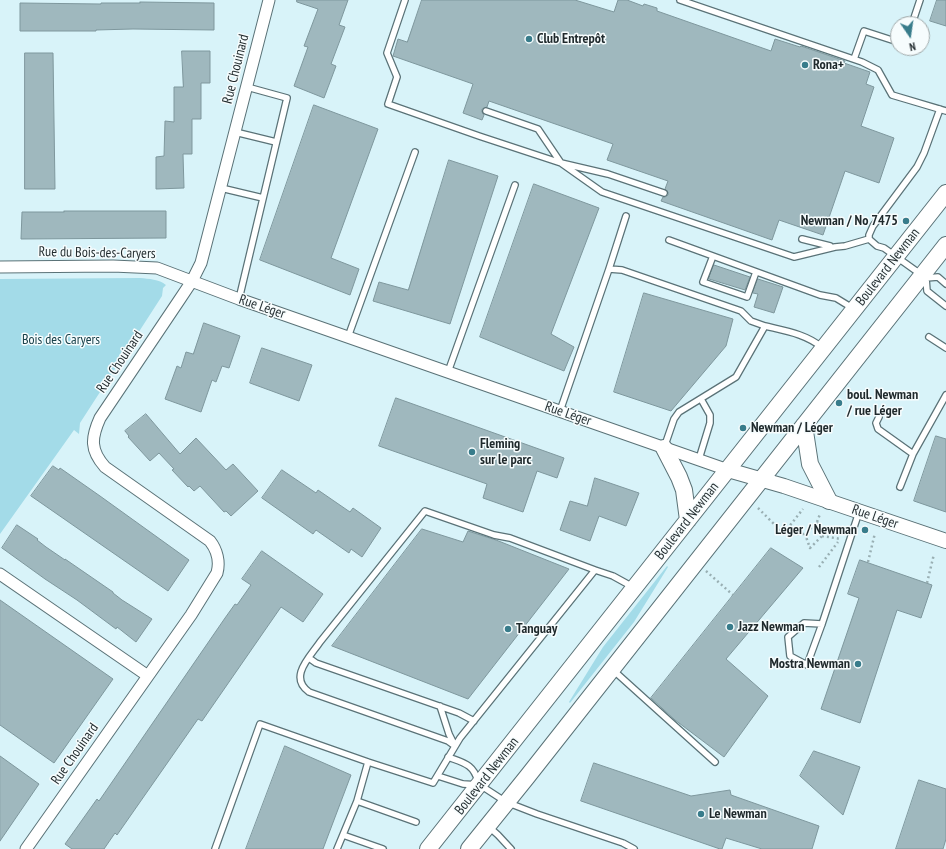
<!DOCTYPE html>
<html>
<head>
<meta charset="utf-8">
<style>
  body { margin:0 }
  #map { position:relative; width:946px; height:849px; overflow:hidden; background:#d8f3f9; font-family:"PT Sans Narrow",sans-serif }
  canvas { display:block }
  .north { position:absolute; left:890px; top:16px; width:40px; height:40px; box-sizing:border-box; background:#f6fcfd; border:1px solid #a0a8a9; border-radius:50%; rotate:167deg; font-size:11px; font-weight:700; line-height:16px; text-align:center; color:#1f292c }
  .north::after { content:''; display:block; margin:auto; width:14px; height:18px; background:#387c8b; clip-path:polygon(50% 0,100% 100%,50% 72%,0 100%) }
</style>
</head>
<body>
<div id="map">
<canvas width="946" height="849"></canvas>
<div class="north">N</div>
</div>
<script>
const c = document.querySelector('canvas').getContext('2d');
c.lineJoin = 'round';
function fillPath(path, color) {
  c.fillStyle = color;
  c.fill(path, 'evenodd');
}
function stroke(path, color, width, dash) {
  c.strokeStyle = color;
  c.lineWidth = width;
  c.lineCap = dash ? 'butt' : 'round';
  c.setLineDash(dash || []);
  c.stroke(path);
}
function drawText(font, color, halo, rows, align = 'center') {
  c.font = font + ' "PT Sans Narrow",sans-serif';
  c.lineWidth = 3;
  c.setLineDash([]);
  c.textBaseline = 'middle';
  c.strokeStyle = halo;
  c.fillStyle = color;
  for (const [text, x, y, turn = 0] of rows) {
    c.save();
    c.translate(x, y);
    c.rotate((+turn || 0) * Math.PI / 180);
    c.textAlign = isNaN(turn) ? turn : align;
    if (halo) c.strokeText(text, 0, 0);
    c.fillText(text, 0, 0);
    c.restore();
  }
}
const green = new Path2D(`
  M140 278C149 279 159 279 166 285L163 288 162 296 80 423 79 434 74 430 0 534V279Z
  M667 566 668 567 634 622 570 703 569 702 603 647Z`);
const building = new Path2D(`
  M297 0H348L339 25 345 27 331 64 336 66 324 98 294 86 308 47 304 46 318 9 297 2Z
  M422 0H575L614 12 618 0H627L643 6 644 4 657 8V11L771 51 775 39 800 47 801 46 845 61 844 63 870 72 866 84 874 87 861 126 894 138 879 183 845 171 823 235 779 220 772 240 661 201 663 197H665L668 195V192L665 189 668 181 607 160 613 144 489 101 487 107 482 109V112L484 115 482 120 463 113 473 84 393 56 398 39 407 42Z
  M937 0H946V26L930 21Z
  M140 2 214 3V30L133 29 96 30V31H20V3L101 4V3H140Z
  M182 51H210V83H201V119H192V154H183L184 188 156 189V157L164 156 165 121 174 122V87H183Z
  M25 53H53L55 189H25Z
  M314 105 378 129 331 258 359 269 350 295 260 260Z
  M449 160 498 176 450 324 373 301 379 282 408 290Z
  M534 184 599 208 551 334 574 347 564 371 480 337Z
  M64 211H166V238L21 239 22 212H64Z
  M714 265 750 277 745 290 709 279Z
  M758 279 783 287 774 313 754 307 758 294 753 293Z
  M644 293 733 319 726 346 671 411 614 392Z
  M204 323 240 336 229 368 222 366 216 382 212 380 201 412 165 399 177 366 181 368 186 352 193 354Z
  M262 348 312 365 299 401 250 383Z
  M396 398 564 458 557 478 537 471 523 512 483 498 487 484 379 446Z
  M146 414 180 454 196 438 226 470 233 464 258 491 231 516 226 511 224 512 200 486 194 491 189 486 188 487 172 470 174 469 159 453 150 461 128 437 129 436 125 431Z
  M936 436 946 439V512L914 501Z
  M53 466 59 470 60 468 100 496 189 560 168 591 31 496Z
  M282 470 316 493 318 490 350 512 353 508 381 528 362 557 351 549 349 553 316 530 313 534 262 498Z
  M595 478 639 493 626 526 599 516 590 541 560 530 570 501 587 506Z
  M17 525 38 539 37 540 46 547 65 560V559L113 592V593L122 600 152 619 136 642 117 627 116 629 77 600 45 579 2 548Z
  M422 529 463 542 468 531 496 540 569 569 468 699 332 646Z
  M771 548 803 568 726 659 768 696 724 757 675 720 651 698Z
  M262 551 323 594 303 622 281 607 202 721 198 719 117 835 115 833 104 849H72L65 844 97 799 99 801 225 618 235 604 237 605 251 585 242 579Z
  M860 560 932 585 921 618 897 610 860 723 821 709 859 598 848 594Z
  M0 600 113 679 54 763 0 725Z
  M285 746 351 775 323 849H246Z
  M814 751 860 767 843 815 800 776Z
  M0 756 39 784 0 841Z
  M594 763 691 796 730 790 731 795 819 826 812 849H762L726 838 722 849H720L581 801Z
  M919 780 946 789V839L943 849H896Z`);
const path = new Path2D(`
  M758 508 784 534H805L817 522 822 536 810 548 805 534
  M817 522 820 514
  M784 533 803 509
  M822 536 841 539
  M868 562 875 533
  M819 567 838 542
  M706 571 733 595
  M927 583 934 554`);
const service = new Path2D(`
  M405 0 387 53 397 77 388 104 479 136 561 163 608 174 664 193
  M680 0 862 62 878 70 892 95 946 111
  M912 24 920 0
  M854 59 864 31 898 42
  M940 109 924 153 917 167 873 226 869 235V239L877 246 884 248 926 278 938 277 946 284
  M486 111 538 129 561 163 602 192 794 257 835 247 845 246 869 239
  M235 132 276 142
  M221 188 263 198
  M802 239 830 246
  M669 240 820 295 836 298 854 309
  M713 256 703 282 747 297 756 272
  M609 269 622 270 741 311 751 321 765 326
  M926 278 927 291 946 306
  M239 299 287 98 247 87
  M348 337 415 152
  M929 337 946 348
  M448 372 515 185
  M560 411 609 269 626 216
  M879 417 876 423 878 429 913 454 946 395
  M664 448 674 419 679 412 736 377 765 326C786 331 806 334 823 348
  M699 459 710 423V415L701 399
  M900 487 913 454
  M822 624 804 623 788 637 790 656 807 665 822 624 859 512
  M309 658 316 663 459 713 474 721
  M613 670 715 762
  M440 706 449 734 455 746
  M455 746 448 741 309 692C288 677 310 657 320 642L425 511 494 535 510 538 595 570
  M448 757C464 763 473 764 478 781
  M438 776 463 784 480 785 506 802 537 814 623 843 634 849
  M357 801 416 822
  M489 827 498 835 511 849
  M343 835 383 849
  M215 849 260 724 368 762
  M337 849 357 801 368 762 433 783 460 738 595 570 613 576 633 587`);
const minor = new Path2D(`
  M0 267 113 266 157 268 239 299 728 470
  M0 574 148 676
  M26 849 191 615 217 573C220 562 217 550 210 541L105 467C90 450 91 438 100 418L180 299 192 281 201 263 269 0`);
const tertiary = new Path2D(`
  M728 470 784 486 946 541`);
const secondary = new Path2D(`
  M804 425 810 464 829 501
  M664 448 679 477 684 490 688 520
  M428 849 946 193
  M469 849 527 777 946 245`);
const markers = [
  [529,39,4,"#387c8b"],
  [805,65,4,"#387c8b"],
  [906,221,4,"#387c8b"],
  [839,403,4,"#387c8b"],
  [743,428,4,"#387c8b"],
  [472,452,4,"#387c8b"],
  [865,530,4,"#387c8b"],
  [730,627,4,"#387c8b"],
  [508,629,4,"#387c8b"],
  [858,664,4,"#387c8b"],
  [701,814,4,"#387c8b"]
];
const poiNames = [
  ["Club Entrepôt",537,39],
  ["Rona+",813,65],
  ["Newman / No 7475",898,221,"right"],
  ["boul. Newman",847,395],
  ["/ rue Léger",847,411],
  ["Newman / Léger",751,428],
  ["Fleming",480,444],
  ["sur le parc",480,460],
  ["Léger / Newman",857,530,"right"],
  ["Jazz Newman",738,627],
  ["Tanguay",516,629],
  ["Mostra Newman",850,664,"right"],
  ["Le Newman",709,814]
];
const streetNames = [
  ["Rue Chouinard",236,69,-76],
  ["Rue du Bois-des-Caryers",97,253,1],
  ["Boulevard Newman",888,267,-52],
  ["Rue Léger",262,307,19],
  ["Rue Chouinard",120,362,-56],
  ["Rue Léger",568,414,19],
  ["Rue Léger",875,517,19],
  ["Boulevard Newman",687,521,-52],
  ["Rue Chouinard",75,754,-55],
  ["Boulevard Newman",487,776,-52]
];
const parkNames = [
  ["Bois des Caryers",61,340]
];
fillPath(green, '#a3dbe8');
fillPath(building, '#9fb8be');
stroke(building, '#7e979d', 1);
stroke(service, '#5a7277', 8);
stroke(minor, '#5a7277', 13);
stroke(tertiary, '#5a7277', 16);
stroke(secondary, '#5a7277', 18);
stroke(path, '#99afb3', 2.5, [2, 3]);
stroke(service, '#fff', 5.5);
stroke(minor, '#fff', 11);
stroke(tertiary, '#fff', 14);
stroke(secondary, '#fff', 16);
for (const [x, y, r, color] of markers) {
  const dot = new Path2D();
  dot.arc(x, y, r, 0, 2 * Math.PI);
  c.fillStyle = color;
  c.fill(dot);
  stroke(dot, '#f6fcfd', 1.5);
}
drawText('bold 14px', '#1f292c', '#f6fcfd', poiNames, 'left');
drawText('14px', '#1f292c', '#f6fcfd', streetNames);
drawText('14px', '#18414a', '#f6fcfd', parkNames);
</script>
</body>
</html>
